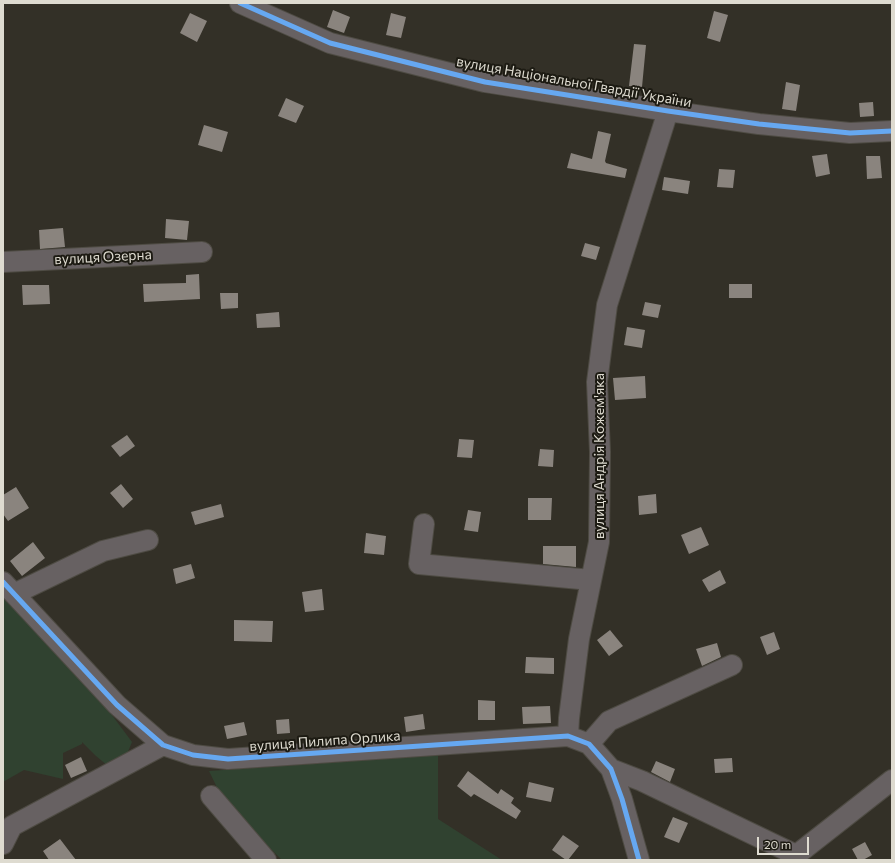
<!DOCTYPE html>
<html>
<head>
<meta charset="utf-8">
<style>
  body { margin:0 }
  #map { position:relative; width:895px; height:863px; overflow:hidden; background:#333027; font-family:Commissioner,sans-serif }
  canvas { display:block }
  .frame { position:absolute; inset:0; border:4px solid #dedbd0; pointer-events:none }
  .scale { position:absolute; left:757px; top:837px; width:52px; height:18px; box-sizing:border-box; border:2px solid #dedbd0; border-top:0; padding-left:5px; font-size:12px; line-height:14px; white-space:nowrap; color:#dedbd0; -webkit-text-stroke:3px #1d1b13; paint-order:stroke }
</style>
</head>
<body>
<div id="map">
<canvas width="895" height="863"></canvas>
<div class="frame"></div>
<div class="scale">20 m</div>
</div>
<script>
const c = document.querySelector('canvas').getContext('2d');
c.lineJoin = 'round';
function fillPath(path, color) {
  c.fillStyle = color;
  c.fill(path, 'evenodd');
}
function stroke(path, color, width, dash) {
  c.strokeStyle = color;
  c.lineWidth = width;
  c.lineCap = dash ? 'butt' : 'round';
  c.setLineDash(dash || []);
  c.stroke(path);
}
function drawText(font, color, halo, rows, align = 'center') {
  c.font = font + ' Commissioner,sans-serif';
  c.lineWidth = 4;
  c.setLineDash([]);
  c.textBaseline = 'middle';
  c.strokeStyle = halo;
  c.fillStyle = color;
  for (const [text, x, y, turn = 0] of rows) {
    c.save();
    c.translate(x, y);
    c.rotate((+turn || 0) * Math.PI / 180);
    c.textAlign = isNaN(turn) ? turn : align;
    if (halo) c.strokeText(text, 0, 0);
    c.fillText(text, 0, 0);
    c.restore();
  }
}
const green = new Path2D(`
  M3 590 87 683 85 686 100 699 132 742 125 759 108 766 96 756 82 742V744L63 753V779L24 770 3 782Z
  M438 755V819L502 860H282L224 802 209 771Z`);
const building = new Path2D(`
  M333 10 350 17 344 33 327 27Z
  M714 11 728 15 720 42 707 38Z
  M190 13 207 21 197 42 180 33Z
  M391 13 406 17 401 38 386 35Z
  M634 44 646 45 642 87 629 86Z
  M786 82 800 85 796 111 782 109Z
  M286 98 304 106 296 123 278 116Z
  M873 102 874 116 860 117 859 103Z
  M204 125 228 132 222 152 198 145Z
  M598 131 611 134 605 161 606 163 627 169 625 178 567 168 571 153 592 159Z
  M827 154 830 174 816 177 812 156Z
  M866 156H880L882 178 867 179Z
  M719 169 735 170 733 188 717 187Z
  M664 177 690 181 688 194 662 190Z
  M166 219 189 221 187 240 165 238Z
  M63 228 65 247 40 249 39 230Z
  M585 243 600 247 596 260 581 256Z
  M199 274 200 299 144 302 143 284 186 283V275Z
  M729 284H752V298H729Z
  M22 285H49L50 304 23 305Z
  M220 293H238V308L221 309Z
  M645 302 661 305 658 318 642 315Z
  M279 312 280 327 257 328 256 314Z
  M627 327 645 330 642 348 624 345Z
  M645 376 646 398 615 400 613 378Z
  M127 435 135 446 120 457 111 446Z
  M459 439 474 440 472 458 457 457Z
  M540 449 554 450 553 467 538 466Z
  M121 484 133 499 123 508 110 493Z
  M16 487 29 508 8 521 3 514V495Z
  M656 494 657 513 639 515 638 496Z
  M528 498H552L551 520H528Z
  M221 504 224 517 195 525 191 512Z
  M468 510 481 512 478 532 464 530Z
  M701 527 709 545 689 554 681 535Z
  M366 533 386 536 384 555 364 553Z
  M33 542 45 558 22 576 10 561Z
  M543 546H576V567L543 564Z
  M191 564 195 578 176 584 173 569Z
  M720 570 726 583 709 592 702 580Z
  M322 589 324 610 305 612 302 592Z
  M234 620 273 621 272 642 234 641Z
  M610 630 623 646 609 656 597 640Z
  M774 632 780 649 767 655 760 637Z
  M717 643 721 657 702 666 696 649Z
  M526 657 554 658V674L525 673Z
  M478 700 495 701V720H478Z
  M550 706 551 723 523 724 522 707Z
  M423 714 425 729 406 732 404 717Z
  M289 719 290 733 277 734 276 720Z
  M244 722 247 735 227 739 224 726Z
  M81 757 87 771 71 778 65 765Z
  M732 758 733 772 715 773 714 759Z
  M656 761 675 769 670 782 651 772Z
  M468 771 498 794 501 789 514 798 511 803 521 811 516 819 474 794 471 797 457 786Z
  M529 782 554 788 551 802 526 797Z
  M673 817 688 823 679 843 664 837Z
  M563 835 579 846 568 860H566L552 850Z
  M60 839 76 860H49L43 851Z
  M865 842 872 855 863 860H858L852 849Z`);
const street = new Path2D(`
  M240 3 330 43 485 82 668 111 759 124 850 133 892 131
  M3 262 202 252
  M424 524 419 564 591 580
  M3 582 117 705 163 745 193 755 228 759 568 736 589 744 611 769 622 799 639 860
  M14 594 103 551 148 540
  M568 736 569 718 579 639 599 542 600 452 597 382 607 305 668 111
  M589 744 609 721 732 665
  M611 769 642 781 796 855
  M211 796 266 860
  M3 844 12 826 163 745
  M790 860 892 780`);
const cycleway = new Path2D(`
  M240 3 330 43 485 82 668 111 759 124 850 133 892 131
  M3 582 117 705 163 745 193 755 228 759 568 736 589 744 611 769 622 799 639 860`);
const streetNames = [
  ["вулиця Національної Гвардії України",574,82,10],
  ["вулиця Озерна",103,257,-3],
  ["вулиця Андрія Кожем'яка",599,456,-90],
  ["вулиця Пилипа Орлика",325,741,-4]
];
fillPath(green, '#304230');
fillPath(building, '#8a847e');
stroke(street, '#4e4b43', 22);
stroke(street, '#676162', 20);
stroke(cycleway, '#66a8f1', 5);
drawText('14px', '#dedbd0', '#1d1b13', streetNames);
</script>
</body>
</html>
